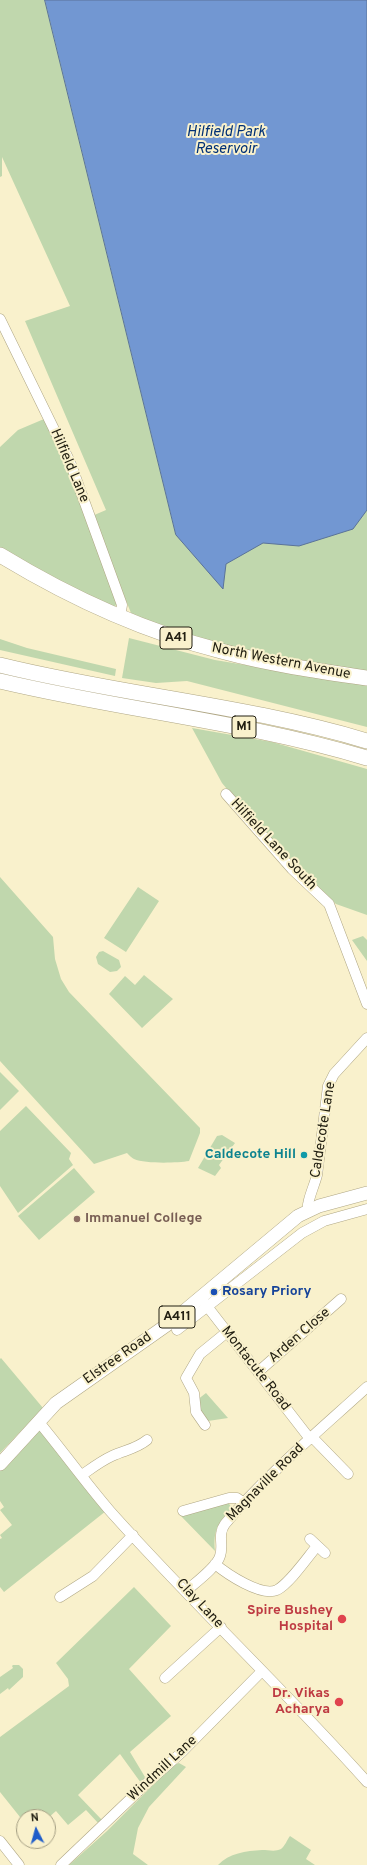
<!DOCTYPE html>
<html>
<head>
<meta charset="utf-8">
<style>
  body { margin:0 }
  #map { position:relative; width:367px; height:1865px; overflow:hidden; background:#f9f1cc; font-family:Overpass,sans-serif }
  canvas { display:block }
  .north { position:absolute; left:16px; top:1809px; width:40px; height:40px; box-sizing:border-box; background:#f9f1cc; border:1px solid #a39d82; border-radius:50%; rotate:354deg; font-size:11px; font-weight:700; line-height:16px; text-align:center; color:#232013 }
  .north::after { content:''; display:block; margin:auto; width:14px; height:18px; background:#1f5dc9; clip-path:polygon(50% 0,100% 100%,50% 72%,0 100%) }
</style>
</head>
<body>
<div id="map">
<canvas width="367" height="1865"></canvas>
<div class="north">N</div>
</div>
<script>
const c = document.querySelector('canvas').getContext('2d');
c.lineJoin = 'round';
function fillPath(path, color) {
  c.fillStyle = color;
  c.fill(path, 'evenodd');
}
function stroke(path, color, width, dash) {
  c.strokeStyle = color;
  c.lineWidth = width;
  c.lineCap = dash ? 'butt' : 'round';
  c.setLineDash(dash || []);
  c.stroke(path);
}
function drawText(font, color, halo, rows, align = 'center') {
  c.font = font + ' Overpass,sans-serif';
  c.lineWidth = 4;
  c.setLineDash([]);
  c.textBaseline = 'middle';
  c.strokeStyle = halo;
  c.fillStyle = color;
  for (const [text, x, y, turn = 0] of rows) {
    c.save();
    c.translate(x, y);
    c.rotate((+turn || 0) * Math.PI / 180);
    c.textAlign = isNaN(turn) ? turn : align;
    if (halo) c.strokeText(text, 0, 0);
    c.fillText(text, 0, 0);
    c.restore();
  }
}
const green = new Path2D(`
  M0 0H367V672L224 648 135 618 131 613 92 516 106 510 25 321 70 306 2 157V176L0 177Z
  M44 419 67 464 117 602 115 607 112 608 0 549V447L18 430Z
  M129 638 215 660 367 685V727L187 681 156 683 122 678Z
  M0 639 27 648 116 669 115 676 0 650Z
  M192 728 272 742 367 769V915L336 904 312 881 250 817 222 783Z
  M0 877 53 937 55 959 61 979 69 992 200 1128V1133L189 1161C177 1163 145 1164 134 1159 132 1158 129 1155 127 1153L94 1164 0 1061Z
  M138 887 159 901 126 952 104 938Z
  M363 936 367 940V961L352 940Z
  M103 951 119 960 121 967 117 971 110 972 98 964 96 957 99 952Z
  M144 975 173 999 142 1028 109 994 125 976 135 985Z
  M0 1072 19 1091 0 1110Z
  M26 1106 71 1153 69 1159 73 1165 18 1213 0 1186V1131Z
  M222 1135 235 1143 219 1165 221 1168 215 1176 198 1168 217 1136Z
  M74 1168 95 1192 39 1240 18 1216Z
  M1 1358 43 1408 0 1453V1359Z
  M206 1393 228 1418 208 1421 202 1418 197 1400Z
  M39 1428 106 1511 4 1592 0 1587V1539L2 1538 0 1535 12 1525 0 1510 4 1507 0 1501V1471Z
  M227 1501 232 1508C218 1523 213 1530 215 1551L179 1514Z
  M134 1587 171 1626 129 1669 171 1716 130 1752 145 1777 141 1783 120 1754 78 1795 102 1820 99 1824 86 1810 68 1825 56 1811 48 1818 24 1817V1822L0 1792V1737L69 1686 68 1679 56 1663Z
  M13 1665H19L23 1669V1677L9 1690 8 1688 0 1694V1677L13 1668 12 1666Z
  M179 1763 186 1767 149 1807 138 1828 133 1854 148 1865H69L107 1831 172 1766Z
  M290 1836 311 1850 306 1859 315 1865H218C229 1853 246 1851 262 1850 269 1850 275 1852 281 1849 285 1846 287 1840 290 1836Z`);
const water = new Path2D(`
  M45 0H367V510L353 529 299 546 263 543 226 564 223 589 176 535Z`);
const minor = new Path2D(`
  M0 319 70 462 122 605 120 617
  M226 794 292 869 329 904 367 1004
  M308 1210C306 1203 315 1184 317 1175L328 1086 334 1074 367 1038
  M203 1301 310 1439
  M177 1330 302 1233 324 1221 367 1209
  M258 1372 341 1299
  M38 1421C63 1451 85 1482 110 1511 193 1604 284 1689 367 1782
  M205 1425 196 1412 194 1393 186 1378 200 1354 227 1332
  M312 1437 348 1474
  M82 1475C92 1468 101 1461 112 1456 125 1450 136 1449 147 1440
  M183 1511 229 1498H237L244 1503
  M310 1539 325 1553
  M215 1564C227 1574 261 1597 277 1590 290 1583 307 1558 317 1546
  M186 1591C195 1583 217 1567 220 1556 224 1545 217 1535 225 1524 266 1475 320 1430 367 1387
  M60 1597 93 1576 133 1535
  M165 1678 221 1627
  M0 1841 19 1865
  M61 1865 146 1784 182 1752 262 1671`);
const major = new Path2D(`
  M0 1464 56 1403 171 1322 298 1216 319 1206 367 1193`);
const highway = new Path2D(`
  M0 555C69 597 142 631 221 651 269 664 318 671 367 678
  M0 665C121 695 247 705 367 741
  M0 681C122 710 247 722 367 758`);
const markers = [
  [304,1155,4,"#0f9aa8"],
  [77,1219,4,"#8d6e63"],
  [214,1292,4,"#1a4fb4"],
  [342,1619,5,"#e0444e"],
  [339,1702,5,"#e0444e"]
];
const shields = [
  [176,638,32],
  [244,727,24],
  [177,1317,36]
];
const shieldNames = [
  ["A41",176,638],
  ["M1",244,727],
  ["A411",177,1317]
];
const streetNames = [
  ["Hilfield Lane",69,466,67],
  ["North Western Avenue",281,662,11],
  ["Hilfield Lane South",273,845,47],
  ["Caldecote Lane",324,1130,-81],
  ["Arden Close",300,1336,-41],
  ["Elstree Road",118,1359,-35],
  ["Montacute Road",255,1369,52],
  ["Magnaville Road",266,1483,-45],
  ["Clay Lane",199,1604,47],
  ["Windmill Lane",163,1769,-43]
];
const cultureNames = [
  ["Caldecote Hill",296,1155]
];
const educationNames = [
  ["Immanuel College",85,1219]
];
const transitNames = [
  ["Rosary Priory",222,1292]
];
const healthNames = [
  ["Spire Bushey",333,1611],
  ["Hospital",333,1627],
  ["Dr. Vikas",330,1694],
  ["Acharya",330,1710]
];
const waterNames = [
  ["Hilfield Park",226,133],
  ["Reservoir",226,150]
];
fillPath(green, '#c0d7ad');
fillPath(water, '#7297d2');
stroke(water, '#5a7399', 1);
stroke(minor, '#afa684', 11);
stroke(major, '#afa684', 14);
stroke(highway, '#afa684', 16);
stroke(minor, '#fff', 10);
stroke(major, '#fff', 13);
stroke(highway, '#fff', 15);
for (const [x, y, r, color] of markers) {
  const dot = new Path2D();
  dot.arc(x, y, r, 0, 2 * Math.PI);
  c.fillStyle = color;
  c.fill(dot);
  stroke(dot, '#f9f1cc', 1.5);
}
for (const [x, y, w] of shields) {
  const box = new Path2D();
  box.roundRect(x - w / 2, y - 11, w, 22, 3);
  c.fillStyle = '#f9f1cc';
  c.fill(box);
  stroke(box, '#232013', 1);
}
drawText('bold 13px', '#232013', null, shieldNames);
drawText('14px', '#232013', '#f9f1cc', streetNames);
drawText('bold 14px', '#0d838f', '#f9f1cc', cultureNames, 'right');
drawText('bold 14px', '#785e54', '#f9f1cc', educationNames, 'left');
drawText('bold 14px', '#164399', '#f9f1cc', transitNames, 'left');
drawText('bold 14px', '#be3a42', '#f9f1cc', healthNames, 'right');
drawText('italic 15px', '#023175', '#f9f1cc', waterNames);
</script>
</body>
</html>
